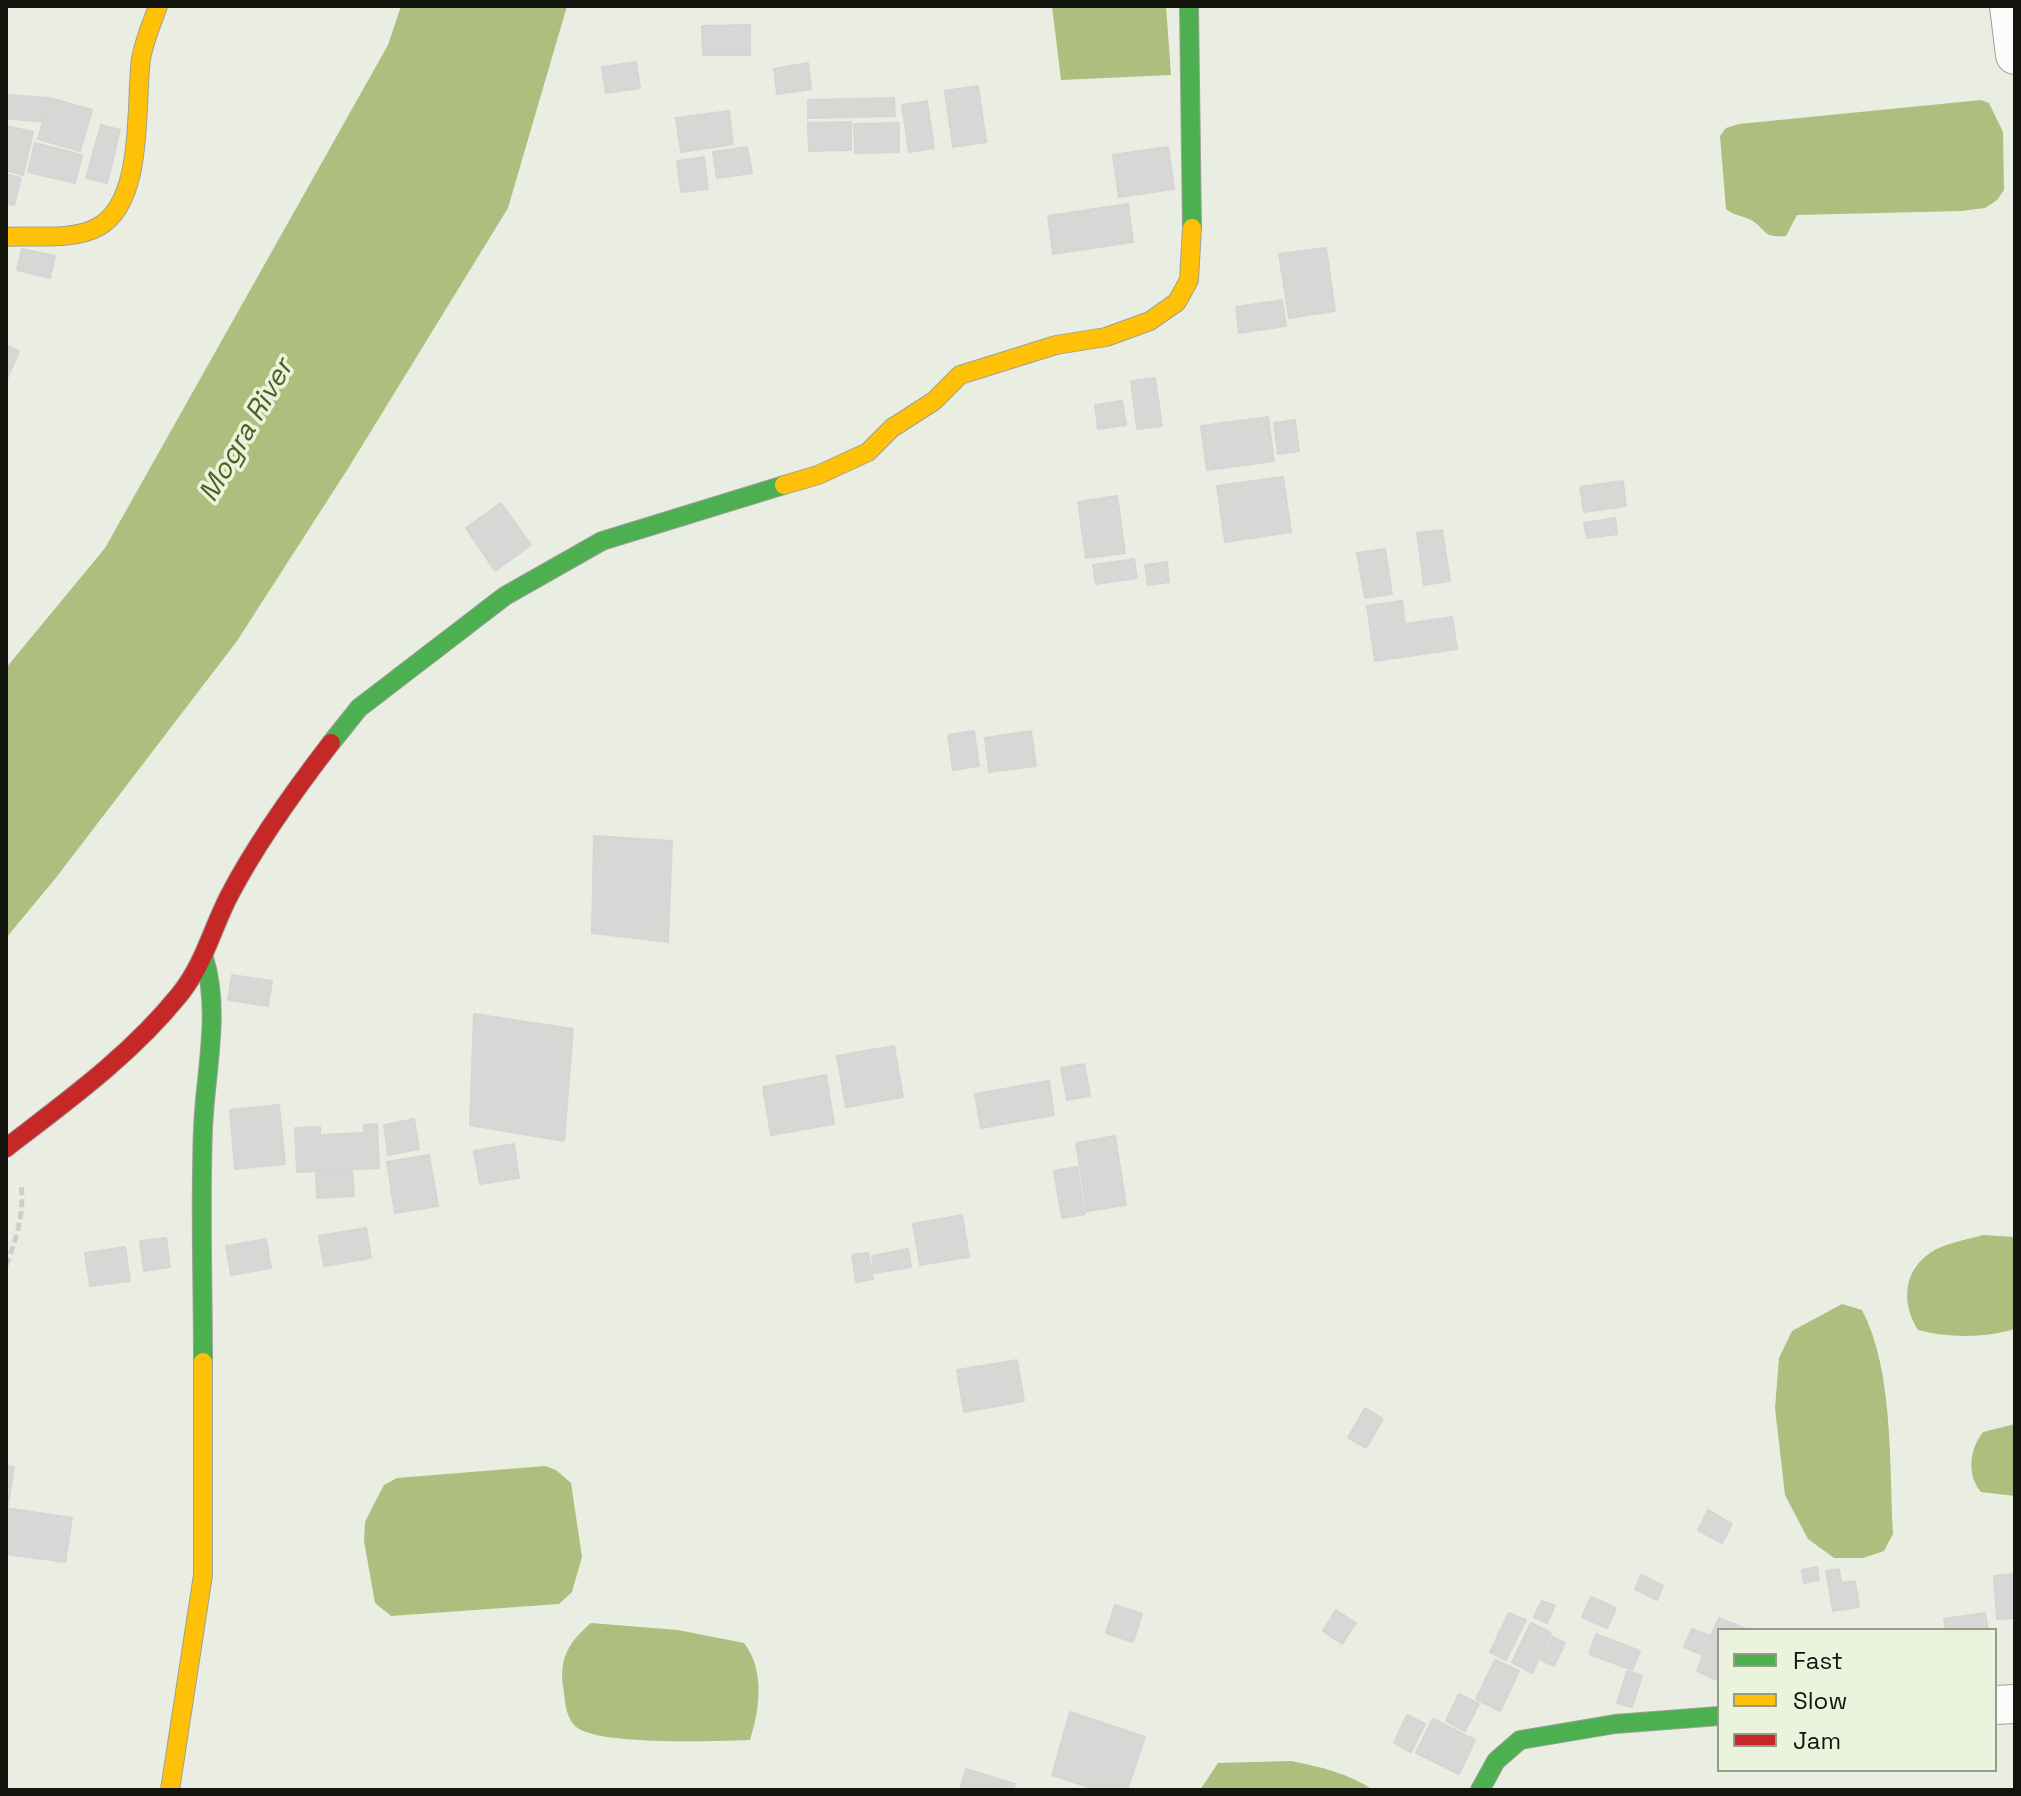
<!DOCTYPE html>
<html>
<head>
<meta charset="utf-8">
<style>
  body { margin:0 }
  #map { position:relative; width:2021px; height:1796px; overflow:hidden; background:#eaeee2; font-family:"Space Grotesk",sans-serif }
  canvas { display:block }
  .frame { position:absolute; inset:0; border:8px solid #12140d; pointer-events:none }
  .legend { position:absolute; left:1717px; top:1628px; width:280px; height:144px; box-sizing:border-box; background:#ecf3dd; border:2px solid #959a8a; margin:0; padding:10px 14px; list-style:none; font-size:24px; color:#12140d }
  .legend li { display:flex; align-items:center; gap:16px; height:40px }
  .legend b { width:40px; border:2px solid #959a8a }
</style>
</head>
<body>
<div id="map">
<canvas width="2021" height="1796"></canvas>
<div class="frame"></div>
<ul class="legend">
<li><b style="height:10px;background:#4caf50"></b>Fast</li>
<li><b style="height:10px;background:#ffc107"></b>Slow</li>
<li><b style="height:10px;background:#c62828"></b>Jam</li>
</ul>
</div>
<script>
const c = document.querySelector('canvas').getContext('2d');
c.lineJoin = 'round';
function fillPath(path, color) {
  c.fillStyle = color;
  c.fill(path, 'evenodd');
}
function stroke(path, color, width, dash) {
  c.strokeStyle = color;
  c.lineWidth = width;
  c.lineCap = dash ? 'butt' : 'round';
  c.setLineDash(dash || []);
  c.stroke(path);
}
function drawText(font, color, halo, rows, align = 'center') {
  c.font = font + ' "Space Grotesk",sans-serif';
  c.lineWidth = 7;
  c.setLineDash([]);
  c.textBaseline = 'middle';
  c.strokeStyle = halo;
  c.fillStyle = color;
  for (const [text, x, y, turn = 0] of rows) {
    c.save();
    c.translate(x, y);
    c.rotate((+turn || 0) * Math.PI / 180);
    c.textAlign = isNaN(turn) ? turn : align;
    if (halo) c.strokeText(text, 0, 0);
    c.fillText(text, 0, 0);
    c.restore();
  }
}
const water = new Path2D(`
  M401 6H567L508 208 349 467 237 641 55 879 6 938V668L105 548 388 45Z
  M1052 6H1166L1171 75 1061 80Z
  M1981 100 1989 103 2003 132 2004 190 1997 200 1985 208 1961 211 1797 215 1786 236C1761 238 1767 229 1751 220 1742 215 1734 216 1726 209L1720 136 1726 128 1739 124Z
  M1983 1235 2015 1237V1329C1985 1338 1948 1338 1918 1330 1902 1305 1902 1272 1930 1253 1944 1243 1966 1240 1983 1235Z
  M1842 1304 1862 1310C1894 1371 1889 1465 1893 1534L1884 1551 1863 1558H1834L1808 1539 1785 1495 1775 1408 1779 1358 1792 1331Z
  M2015 1424V1496L1981 1492C1966 1474 1970 1449 1983 1432Z
  M545 1466 556 1470 571 1483 582 1557 572 1592 559 1604 391 1616 375 1603 364 1541 365 1522 373 1506 384 1485 397 1478Z
  M591 1623 678 1630 744 1643C765 1670 760 1709 750 1740 719 1741 595 1746 575 1726 565 1716 565 1699 563 1686 559 1657 570 1641 591 1623Z
  M1291 1761C1321 1767 1348 1773 1373 1790H1200L1218 1763Z`);
const building = new Path2D(`
  M750 25V55H703L702 26Z
  M636 62 640 88 606 93 602 67Z
  M808 63 811 89 777 94 774 69Z
  M978 86 986 142 953 147 945 91Z
  M6 95 50 98 43 122 6 118Z
  M50 98 92 110 80 151 38 139Z
  M894 98 895 116 808 118V100Z
  M927 101 934 148 909 152 902 105Z
  M729 111 733 144 681 152 676 118Z
  M851 122V150L809 151 808 123Z
  M899 123V152L855 153 854 124Z
  M101 125 120 130 107 183 86 178Z
  M6 126 33 132 23 175 6 170Z
  M35 143 82 155 75 183 28 172Z
  M747 147 752 173 717 178 713 152Z
  M1168 147 1174 189 1119 197 1113 155Z
  M704 157 708 189 681 192 677 161Z
  M6 174 21 178 14 205 6 203Z
  M1128 204 1133 242 1053 254 1048 216Z
  M1326 248 1335 311 1289 318 1279 254Z
  M22 249 55 256 50 278 17 270Z
  M1282 300 1286 326 1239 333 1236 307Z
  M6 345 19 351 6 381Z
  M1155 378 1162 426 1137 429 1131 381Z
  M1122 401 1126 425 1098 429 1095 405Z
  M1268 417 1274 461 1207 470 1201 426Z
  M1295 420 1299 451 1278 454 1274 423Z
  M1283 477 1291 532 1225 542 1217 486Z
  M1623 481 1626 506 1584 512 1580 487Z
  M1117 496 1125 553 1086 558 1078 502Z
  M501 503 531 545 495 571 466 528Z
  M1615 518 1617 534 1587 538 1584 523Z
  M1442 530 1450 581 1424 585 1417 533Z
  M1385 549 1392 594 1365 598 1357 553Z
  M1134 559 1137 578 1096 584 1093 565Z
  M1167 562 1169 582 1148 585 1145 565Z
  M1402 601 1405 624 1452 617 1457 649 1375 661 1367 606Z
  M974 731 979 766 953 770 948 735Z
  M1031 731 1036 766 989 772 985 738Z
  M594 836 672 841 668 942 592 933Z
  M232 975 272 981 268 1006 228 1000Z
  M474 1014 573 1029 564 1141 470 1125Z
  M894 1046 903 1097 846 1107 837 1056Z
  M1084 1064 1090 1096 1067 1100 1061 1068Z
  M826 1075 834 1124 771 1135 763 1087Z
  M1049 1081 1054 1115 981 1128 975 1094Z
  M279 1105 285 1164 235 1169 230 1110Z
  M414 1119 419 1149 388 1155 384 1125Z
  M377 1124 379 1168 297 1172 295 1128 320 1127V1135L364 1133V1125Z
  M1115 1136 1126 1205 1087 1211 1076 1143Z
  M514 1144 519 1178 480 1184 474 1151Z
  M429 1155 438 1206 395 1213 387 1162Z
  M1077 1167 1085 1214 1062 1218 1054 1171Z
  M352 1171 354 1196 317 1198 316 1173Z
  M962 1215 969 1257 920 1265 913 1224Z
  M366 1228 371 1258 324 1266 319 1236Z
  M166 1238 170 1267 144 1271 140 1241Z
  M266 1239 271 1268 231 1275 226 1246Z
  M125 1247 130 1281 90 1286 85 1253Z
  M908 1249 911 1267 874 1273 872 1256Z
  M868 1253 873 1279 856 1282 852 1255Z
  M1017 1360 1024 1401 964 1412 957 1370Z
  M1365 1408 1383 1419 1366 1448 1348 1438Z
  M6 1465 14 1467 8 1505 6 1504Z
  M6 1508 72 1518 65 1562 6 1554Z
  M1708 1510 1732 1524 1722 1543 1698 1530Z
  M1817 1567 1819 1580 1804 1583 1802 1570Z
  M1839 1569 1841 1583 1855 1581 1859 1607 1833 1611 1826 1571Z
  M2015 1574V1618L1997 1619 1994 1576Z
  M1641 1575 1663 1586 1657 1600 1635 1589Z
  M1591 1597 1616 1608 1607 1628 1582 1617Z
  M1542 1601 1555 1606 1547 1623 1534 1617Z
  M1115 1605 1142 1614 1133 1642 1106 1633Z
  M1336 1610 1356 1623 1342 1644 1323 1631Z
  M1509 1613 1526 1620 1506 1660 1490 1652Z
  M1985 1613 1988 1630H1946L1944 1619Z
  M1719 1618 1749 1630H1719V1681L1697 1671 1703 1655 1684 1647 1692 1629 1711 1636Z
  M1531 1623 1551 1633 1532 1673 1512 1662Z
  M1596 1634 1640 1651 1632 1670 1589 1654Z
  M1552 1637 1565 1643 1554 1666 1541 1660Z
  M1495 1660 1519 1671 1500 1711 1476 1699Z
  M1627 1671 1642 1676 1632 1707 1617 1703Z
  M1459 1694 1479 1704 1465 1731 1446 1721Z
  M1070 1712 1145 1737 1127 1790H1098L1052 1775Z
  M1407 1715 1425 1724 1411 1752 1394 1743Z
  M1433 1719 1475 1740 1459 1774 1416 1753Z
  M966 1769 1015 1784 1013 1790H960Z`);
const path = new Path2D(`
  M6 1265C16 1241 25 1211 21 1185`);
const street = new Path2D(`
  M2009 6 2015 55
  M1995 1705 2015 1704`);
const fast = new Path2D(`
  M1189 6 1192 228
  M331 743 359 708 505 596 602 541 784 485
  M203 1362C203 1284 200 1206 203 1129 205 1074 221 1012 204 958
  M1480 1790 1496 1761 1520 1740 1615 1724 1719 1716`);
const slow = new Path2D(`
  M6 237C34 235 73 241 98 227 145 202 135 104 141 59 144 41 152 23 158 6
  M784 485 818 475 868 452 892 428 934 401 960 375 1056 345 1106 337 1150 321 1177 302 1189 280 1192 228
  M170 1790 203 1575V1362`);
const jam = new Path2D(`
  M6 1148C67 1101 131 1055 180 994 204 964 212 929 229 896 257 842 294 791 331 743`);
const waterNames = [
  ["Mogra River",247,431,-60]
];
fillPath(water, '#aebe7f');
fillPath(building, '#d7d8d5');
stroke(building, '#d6d5d4', 2);
stroke(street, '#9ea198', 40);
stroke(fast, '#9ea198', 20);
stroke(slow, '#9ea198', 20);
stroke(jam, '#9ea198', 20);
stroke(path, '#cdcecb', 5, [8, 4]);
stroke(street, '#fcfcfb', 38);
stroke(fast, '#4caf50', 18);
stroke(slow, '#ffc107', 18);
stroke(jam, '#c62828', 18);
drawText('italic 28px', '#505e21', '#ecf3dd', waterNames);
</script>
</body>
</html>
